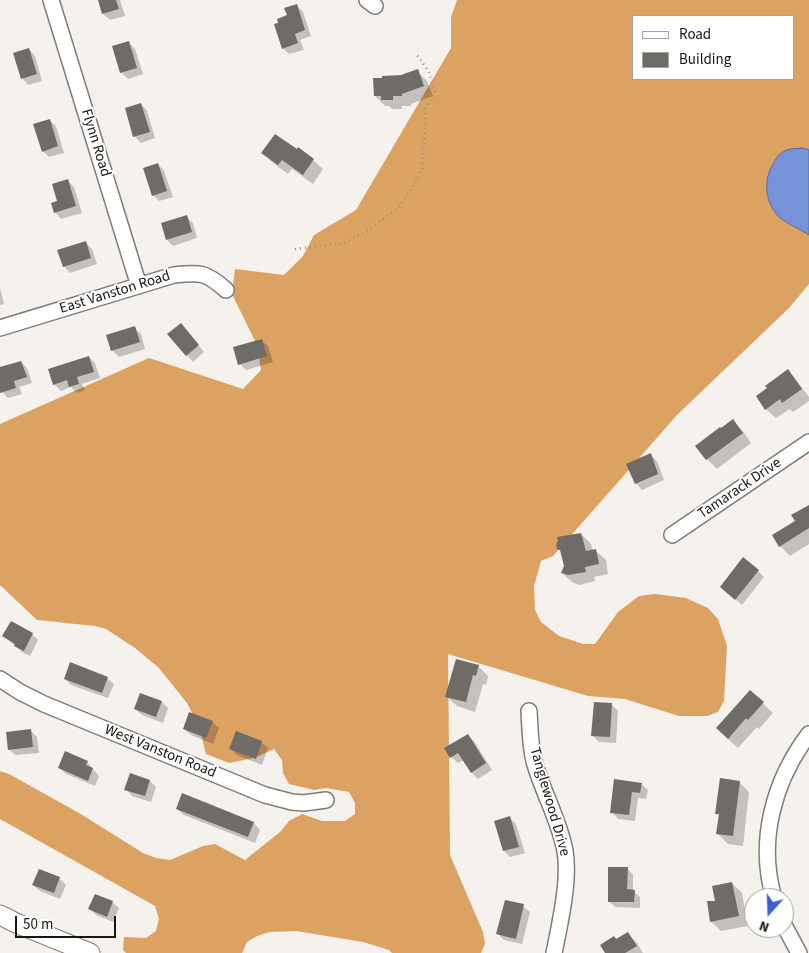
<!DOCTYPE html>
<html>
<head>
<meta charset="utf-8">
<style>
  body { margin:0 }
  #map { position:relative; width:809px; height:953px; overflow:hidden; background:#f5f1ec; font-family:"Source Sans 3",sans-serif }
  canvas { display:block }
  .legend { position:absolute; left:632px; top:15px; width:162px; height:65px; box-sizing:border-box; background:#fff; border:1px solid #a2a2a1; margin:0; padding:6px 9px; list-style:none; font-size:15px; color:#171614 }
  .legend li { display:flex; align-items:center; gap:10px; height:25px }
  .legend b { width:25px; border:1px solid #a2a2a1 }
  .north { position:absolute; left:744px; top:888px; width:50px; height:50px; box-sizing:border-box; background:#fff; border:1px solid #a2a2a1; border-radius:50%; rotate:200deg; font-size:14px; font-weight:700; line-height:20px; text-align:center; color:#171614 }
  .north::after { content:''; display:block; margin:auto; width:18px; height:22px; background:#3d5ed0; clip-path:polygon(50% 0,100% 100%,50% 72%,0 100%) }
  .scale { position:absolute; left:15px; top:916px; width:101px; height:22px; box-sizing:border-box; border:2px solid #171614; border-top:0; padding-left:6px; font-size:15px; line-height:18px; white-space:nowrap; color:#171614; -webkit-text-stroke:4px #fff; paint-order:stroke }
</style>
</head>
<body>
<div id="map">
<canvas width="809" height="953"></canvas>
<ul class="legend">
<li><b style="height:6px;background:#fff"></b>Road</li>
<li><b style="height:14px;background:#6f6b67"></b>Building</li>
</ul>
<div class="north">N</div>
<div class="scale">50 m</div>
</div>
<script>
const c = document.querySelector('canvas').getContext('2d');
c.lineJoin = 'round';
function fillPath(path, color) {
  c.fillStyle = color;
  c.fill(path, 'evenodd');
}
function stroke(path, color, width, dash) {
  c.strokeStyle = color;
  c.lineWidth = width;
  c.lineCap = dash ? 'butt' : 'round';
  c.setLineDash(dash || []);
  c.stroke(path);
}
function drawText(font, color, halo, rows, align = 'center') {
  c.font = font + ' "Source Sans 3",sans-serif';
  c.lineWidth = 4;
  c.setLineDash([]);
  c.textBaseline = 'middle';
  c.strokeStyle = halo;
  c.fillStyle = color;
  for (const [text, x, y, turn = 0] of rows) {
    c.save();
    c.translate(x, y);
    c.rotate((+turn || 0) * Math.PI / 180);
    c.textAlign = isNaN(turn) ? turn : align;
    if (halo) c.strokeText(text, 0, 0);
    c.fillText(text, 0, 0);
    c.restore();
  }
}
const forest = new Path2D(`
  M457 0H809V284L789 308 677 415 553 556 541 561 534 586 535 610 541 622 559 636 583 644H595L618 612 639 596 655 594 686 598 708 608 718 619 727 646 724 701 718 712 707 716H679L625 699 588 696 448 654 450 855 483 932 485 944 481 953H392L389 950 363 942 296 931 270 932 257 936 247 942 242 953H126L123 950 124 937 146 938 156 931 159 919 155 906 0 819V771L9 774 79 813 143 853 156 858 170 860 203 846 215 844 245 860 280 832 289 821 302 814 322 821H345L355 814V803L349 792 326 788 314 790 289 784 283 773 282 760 274 749 254 758 229 763 206 754 199 726 187 703 159 668 135 648 106 629 95 626 37 620 0 585V424L149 358 243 389 261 370 257 345 232 294 235 269 284 275 303 256 314 235 356 210 451 48V17ZM633 16H793V79H633Z`);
const water = new Path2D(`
  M802 148 809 150V235C801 230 786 223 779 217 765 203 763 180 773 164 776 159 778 154 783 152 788 148 796 149 802 148Z`);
const shadow = new Path2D(`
  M99 0H120L125 16 110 20 103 14Z
  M296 5 303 12 311 36 300 40 304 50 289 54 283 48 288 16Z
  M128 42 135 49 143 74 128 79 121 72Z
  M29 49 35 56 42 81 28 85 22 78Z
  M417 71 427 81 433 96 411 104V106H402V109H392L389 106H385L375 96 402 77Z
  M141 104 147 111 155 138 141 143 134 136Z
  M49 120 56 126 64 153 49 157 43 151Z
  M263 153 313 160 323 169 313 184 292 169 288 174 273 163Z
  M158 164 164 171 173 197 159 201 153 195Z
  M68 181 74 187 82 213 61 219 55 212Z
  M186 217 193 223 197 238 173 246 167 240Z
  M86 243 92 249 97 264 70 273 64 266Z
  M0 288 4 304 0 305Z
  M134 328 141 334 145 349 119 357 113 351 108 336Z
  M187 331 204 352 193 362 169 334Z
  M261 340 268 346 273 362 246 370 240 364Z
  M89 357 95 363 100 378 82 384 85 390 77 393 71 387 61 391 54 384Z
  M21 362 27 368 32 383 19 387 22 394 8 398 2 392 0 386V368Z
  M788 371 797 381 809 397V401L793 412 790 409 776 418 766 409Z
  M732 421 742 430 751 443 717 469 707 459 697 446Z
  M650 455 657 461 664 480 642 490 636 483Z
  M809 506V544L790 556 780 546 796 521Z
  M581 534 591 544 593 551H596L606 560 608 574 594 577 595 581 579 585 572 582 562 573Z
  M758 571 764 577 742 605 728 593Z
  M32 634 38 640 30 656 22 652 4 636Z
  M478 666 488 676 486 685 483 684 475 712 457 706 447 697Z
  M107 678 114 684 108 698 71 685 65 679Z
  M750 691 773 713 759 729 757 727 738 748 727 738Z
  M162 702 168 708 163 723 142 715 135 709Z
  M612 705 618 711 616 743 599 742 592 735Z
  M212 722 219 728 213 744 191 735 184 729Z
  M31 731 37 737 39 753 15 755 9 749Z
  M467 735 474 741 492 770 478 779 472 773 464 760 458 763 451 757Z
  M261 742 268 748 262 765 237 755 231 749Z
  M87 762 99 776 95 786 66 774 60 768Z
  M131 774 150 781 156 787 151 802 132 796 126 789Z
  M615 780 641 784 648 790 646 799 638 798 635 821 618 819 612 812Z
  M739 782 749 792 743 846 728 844 718 834 720 817 717 813Z
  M183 795 254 823 260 830 255 843 184 815 177 809Z
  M510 818 516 824 525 853 510 857 504 851Z
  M627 868 633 875V891L640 897V908L615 907 609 901Z
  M59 878 66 885 60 899 40 891 33 885Z
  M732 883 742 893 748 926 721 931 711 921 716 903Z
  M112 902 119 908 113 922 96 915 90 909Z
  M523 906 530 912 522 944 504 940 498 934Z
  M627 933 637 943 643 953H607L616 940Z`);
const building = new Path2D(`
  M98 0H116L119 9 102 14Z
  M297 4 305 30 295 34 298 43 282 49 274 24 278 23 277 19 287 15 284 8Z
  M129 41 137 68 120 73 112 46Z
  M29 48 37 74 21 79 13 53Z
  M418 69 424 86 402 94V96H393V100H381V96H374L373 78H382V76L401 75Z
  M141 103 150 132 133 137 125 108Z
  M50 119 58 146 42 152 33 124Z
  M275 134 297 149 298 147 314 159 303 175 282 160 278 165 261 153Z
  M158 163 167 191 152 196 143 168Z
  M68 179 76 206 54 213 51 203 57 201 52 184Z
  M187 215 192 232 166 240 161 223Z
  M86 241 91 258 63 267 57 250Z
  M181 323 199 345 186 356 167 334Z
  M135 326 140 342 111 351 106 335Z
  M262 339 267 356 238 365 233 347Z
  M89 356 94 372 77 377 79 384 69 387 67 380 53 385 48 369Z
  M21 361 27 377 14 381 16 388 0 393V367Z
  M788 369 802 389 782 403 780 399 765 410 756 396 767 388 765 386Z
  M733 419 743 433 706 460 695 446 720 427 721 428Z
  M651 453 658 474 635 484 626 464Z
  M809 505V528L779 547 772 535 795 521 791 515Z
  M581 533 586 551 596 549 599 564 585 567 586 572 568 575 561 573 564 566 560 550 557 549 556 544 558 541 557 537Z
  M743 557 759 570 735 600 720 587Z
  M11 621 33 633 24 651 14 646 15 644 2 636Z
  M456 659 479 665 476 676 473 675 466 702 445 697Z
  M70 662 108 677 102 693 64 679Z
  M750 690 764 702 748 720 746 718 728 739 716 728Z
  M140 693 162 701 156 717 134 709Z
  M594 702 612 703 610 737 591 736Z
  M189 712 213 721 206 738 183 729Z
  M31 729 33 747 8 750 6 732Z
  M236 731 262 741 256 759 229 749Z
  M468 734 486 763 471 773 458 753 450 758 444 748Z
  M65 751 88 761 86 765 93 768 88 781 58 768Z
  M130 773 150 780 145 796 124 790Z
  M720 778 740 781 733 836 716 834 719 814H715Z
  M614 779 642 783 640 793 632 792 629 815 610 813Z
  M182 793 254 822 248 837 176 809Z
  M510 816 519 847 503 851 494 821Z
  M608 867H628L627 889 635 890 634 902H608Z
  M39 869 60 877 54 893 32 885Z
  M732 882 739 916 710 922 707 901H715L712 886Z
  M95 894 113 901 107 917 88 909Z
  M505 900 524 904 516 939 496 934Z
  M628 932 637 946 625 953H605L600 945 614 936 616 939Z`);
const path = new Path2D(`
  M295 249 344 243 363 233 396 210 410 192 422 169 425 135V107L435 93 429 72 417 55`);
const minor = new Path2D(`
  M51 0 139 286
  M367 0 375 6
  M0 328 174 275C200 272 206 272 226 290
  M672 535 809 442
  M0 679 20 692 44 704 265 795 292 802 304 803 326 800
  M529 711C530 727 530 745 534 761 542 791 559 819 565 851 570 880 560 923 554 953
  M774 898C757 841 774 780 809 734
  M784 925 799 953`);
const major = new Path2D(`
  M0 915 16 923 90 953`);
const streetNames = [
  ["Flynn Road",95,143,73],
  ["East Vanston Road",115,293,-17],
  ["Tamarack Drive",740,489,-34],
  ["West Vanston Road",160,752,22],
  ["Tanglewood Drive",549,802,74]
];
fillPath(forest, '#dca262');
fillPath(water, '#7892d7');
stroke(water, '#5b6d9c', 1);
fillPath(shadow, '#0003');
fillPath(building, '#6f6b67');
stroke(minor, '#807c79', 18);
stroke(major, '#807c79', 21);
stroke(path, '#93908c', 2.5, [1, 4]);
stroke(minor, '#fff', 15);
stroke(major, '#fff', 19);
drawText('15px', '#171614', '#fff', streetNames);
</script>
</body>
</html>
